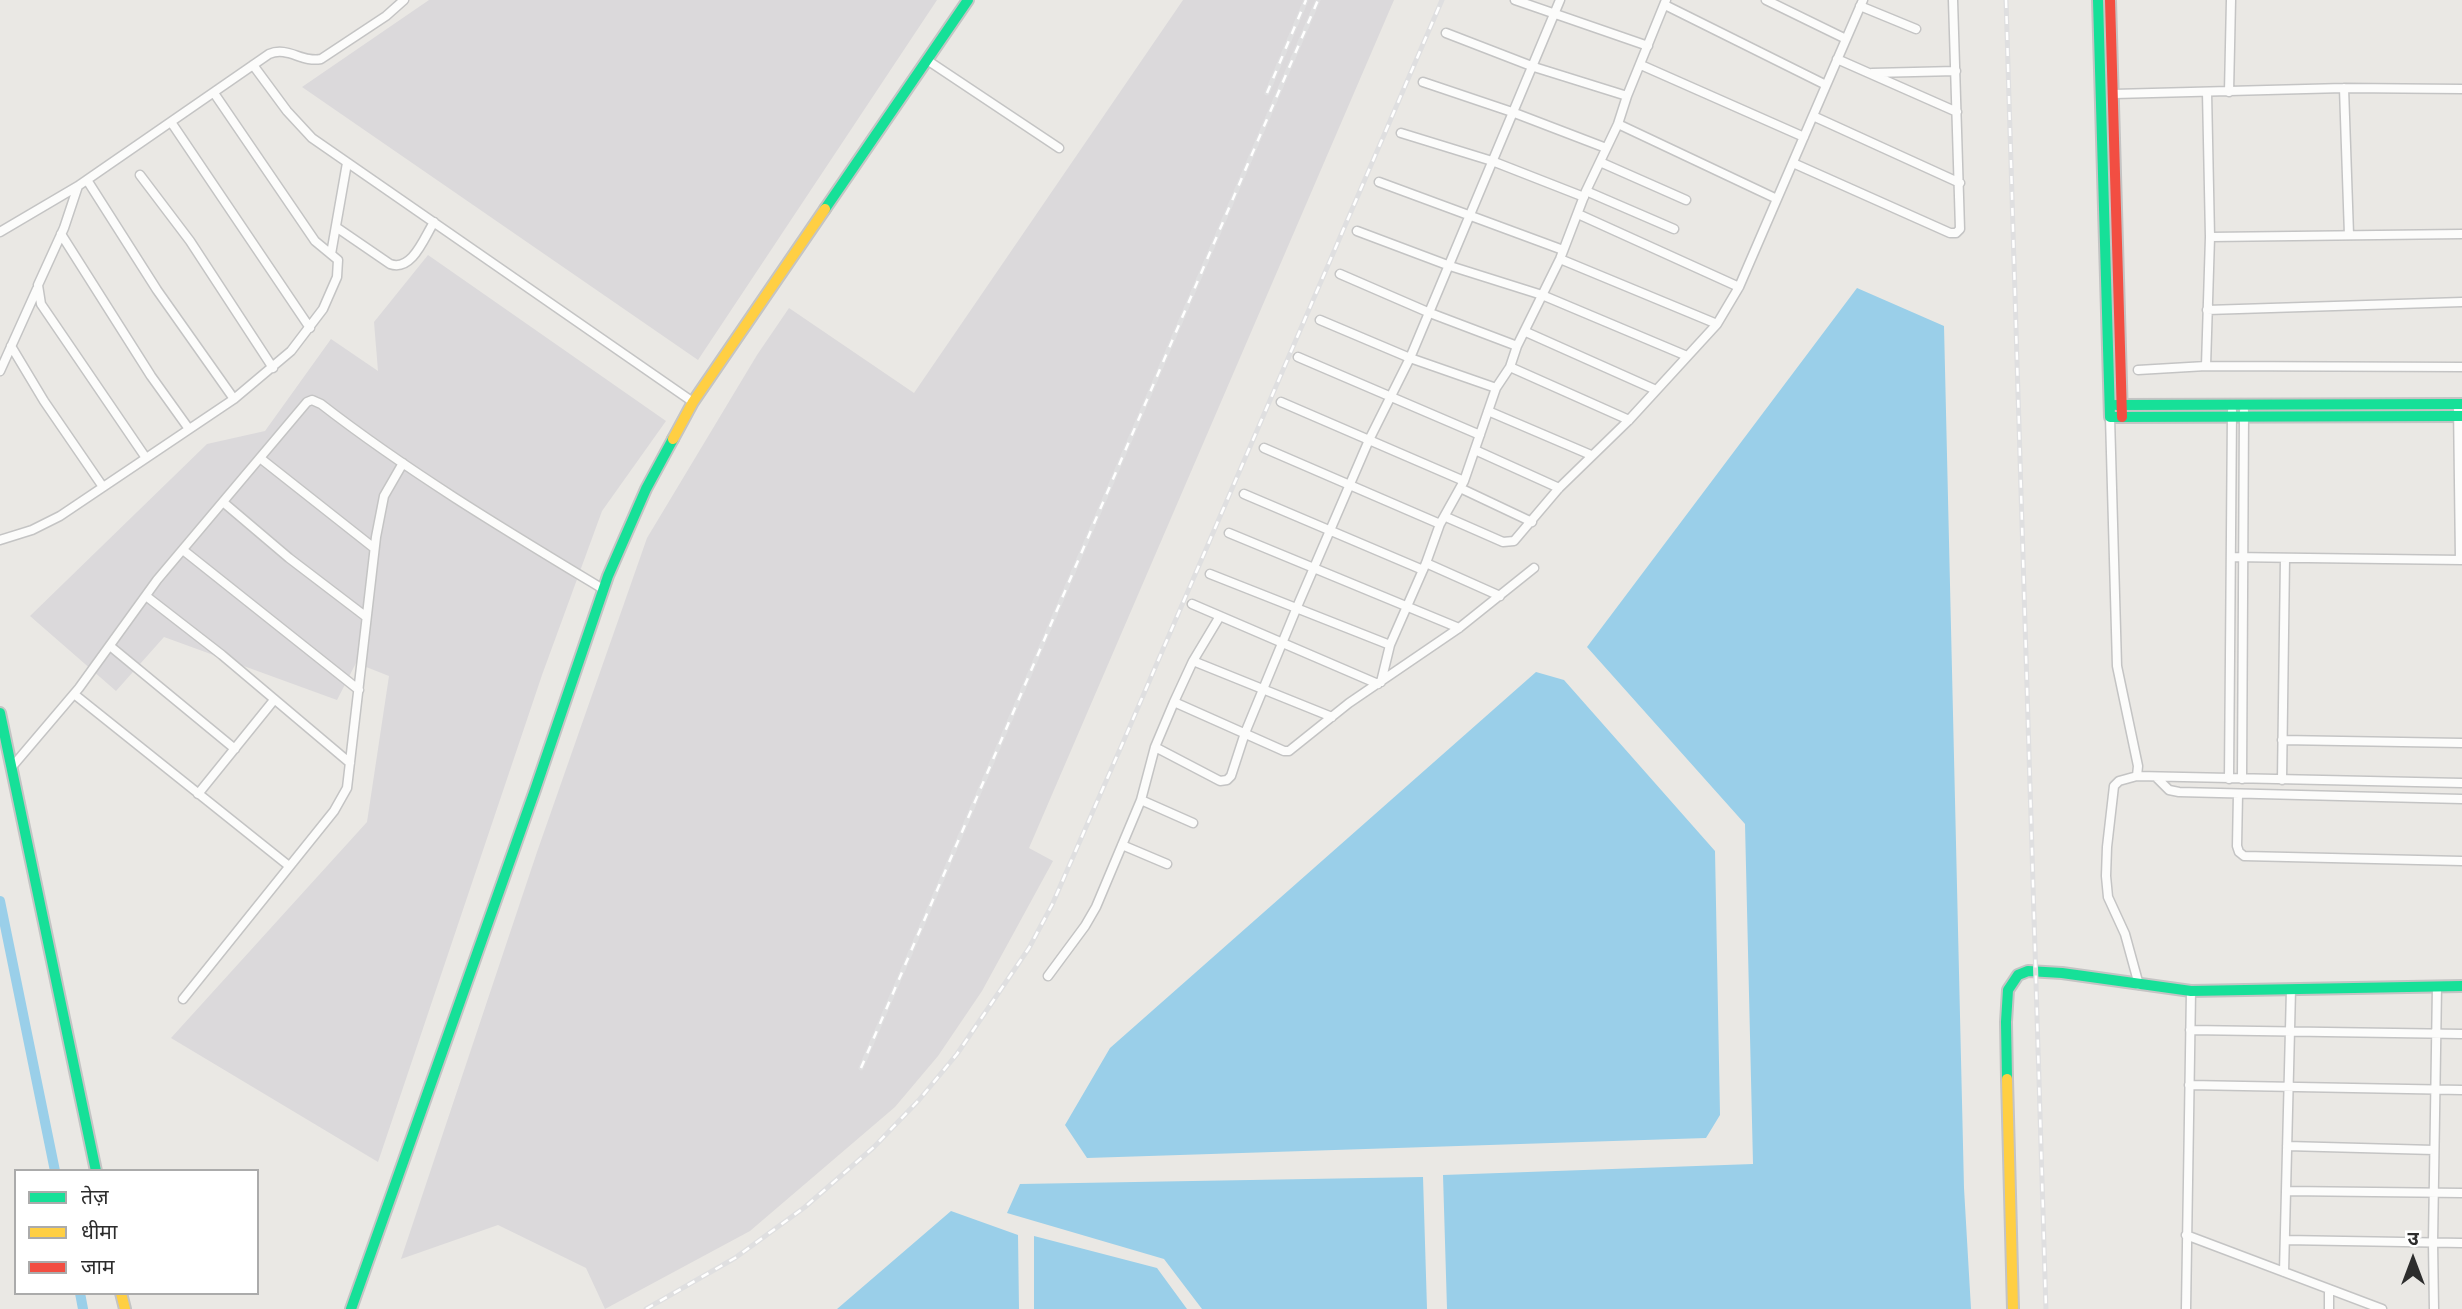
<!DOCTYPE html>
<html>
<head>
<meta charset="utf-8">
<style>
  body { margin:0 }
  #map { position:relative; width:2462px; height:1309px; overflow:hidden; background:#eae8e4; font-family:"Nunito Sans","Noto Sans Devanagari",sans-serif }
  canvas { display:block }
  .legend { position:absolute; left:14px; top:1169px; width:245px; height:126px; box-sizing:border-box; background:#fff; border:2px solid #ababab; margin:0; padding:9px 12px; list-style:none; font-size:21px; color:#2d2d2d }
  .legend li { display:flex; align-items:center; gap:14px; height:35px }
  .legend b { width:35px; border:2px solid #ababab }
  .north { position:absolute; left:2378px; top:1225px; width:70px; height:70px; -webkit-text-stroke:5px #fff; paint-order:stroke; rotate:0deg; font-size:19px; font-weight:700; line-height:28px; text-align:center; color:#2d2d2d }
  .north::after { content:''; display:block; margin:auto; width:24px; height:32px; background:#2d2d2d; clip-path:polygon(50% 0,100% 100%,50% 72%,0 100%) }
</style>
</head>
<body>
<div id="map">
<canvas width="2462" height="1309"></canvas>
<ul class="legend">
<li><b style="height:9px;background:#16e098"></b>तेज़</li>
<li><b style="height:9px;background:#ffcf43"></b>धीमा</li>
<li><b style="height:9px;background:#f24e42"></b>जाम</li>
</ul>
<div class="north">उ</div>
</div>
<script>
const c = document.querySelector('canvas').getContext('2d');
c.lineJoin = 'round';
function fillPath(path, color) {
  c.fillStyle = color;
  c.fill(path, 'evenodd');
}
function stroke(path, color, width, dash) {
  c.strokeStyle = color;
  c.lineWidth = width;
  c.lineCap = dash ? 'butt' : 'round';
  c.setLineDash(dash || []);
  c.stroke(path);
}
const industrial = new Path2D(`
  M429 0H937L698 360 302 87Z
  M1183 0H1394L1029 848 1053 861 982 991 938 1056 895 1107 750 1231 605 1309 586 1268 498 1225 401 1259 537 852 647 538 757 355 789 308 914 393Z
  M428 255 666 421 602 511 542 675 378 1162 171 1038 367 822 389 676 356 663 337 700 164 637 116 691 30 616 207 444 265 431 331 339 378 371 374 322Z`);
const water = new Path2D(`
  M1857 288 1944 326 1964 1188 1971 1309H1447L1443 1175 1753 1164 1745 824 1587 647Z
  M1536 672 1564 680 1715 851 1720 1115 1706 1138 1087 1158 1065 1125 1110 1048Z
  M1423 1177 1427 1309H1202L1164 1259 1007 1213 1020 1184Z
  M951 1211 1018 1235 1019 1309H837Z
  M1034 1236 1157 1268 1187 1309H1034Z`);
const canal = new Path2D(`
  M0 901 55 1171
  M80 1293 83 1309`);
const street = new Path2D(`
  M1515 0 1648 46
  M1766 0 1846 39
  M1665 5 1826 85
  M1860 6 1916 29
  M1446 33 1534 67 1627 96
  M1837 59 1957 112
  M927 60 1059 148
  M253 65 287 111 312 138 693 402
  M1641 65 1804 137
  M1872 73 1956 71
  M1423 82 1512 112 1606 148
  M2344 88 2349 235
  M2229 92 2231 0
  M2114 94 2344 88 2462 89
  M1813 116 1960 183
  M171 122 310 328
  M1618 124 1777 199
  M1401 133 1492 161 1584 197
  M1600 162 1686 200
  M1793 163 1950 233H1956L1960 229 1953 0
  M140 175 190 241 273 368
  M87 180 157 290 234 399
  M1379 182 1563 250
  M78 186 64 228 38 285 41 304 146 458
  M1586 191 1674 229
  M1578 214 1739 287
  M336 227 390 264C412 272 424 238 434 222
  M1357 231 1450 266 1542 295 1687 356
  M0 232 78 186 269 54C288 46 302 63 321 59L386 16 404 0
  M61 234 151 376 189 429
  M2210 237 2462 234
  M331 254 347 163
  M1560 259 1717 324
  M1340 274 1430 313 1517 346
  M2207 310 2462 302
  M1320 320 1410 358 1496 388
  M1526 332 1656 390
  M11 346 44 401 103 487
  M1298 357 1480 435
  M2206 366 2210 237 2207 92
  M1510 367 1629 420
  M2138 370 2206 366 2462 367
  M0 371 37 289
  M1281 402 1464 481
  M2458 404 2460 560
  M1488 411 1591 455
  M2110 417 2117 666 2138 766 2137 776 2119 781 2114 786 2107 847 2106 876 2108 897 2125 934 2139 985
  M1264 448 1440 524
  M1475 450 1559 488
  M260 458 374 548
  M1460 488 1532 522
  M1244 494 1423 570
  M223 502 289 558 365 616
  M1446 517 1503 542 1514 541 1559 488 1629 420 1717 324 1739 287 1863 0
  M1229 533 1459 628
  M0 540 32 530 60 516 234 399 291 351 323 309 337 277 338 260 315 241 214 93
  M183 550 359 690
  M2231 557 2462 560
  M1426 563 1500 596
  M1210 574 1390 645
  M146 596 222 655 350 763
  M1192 604 1378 684
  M110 646 235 749
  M1193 661 1332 717
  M1381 682 1390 645 1426 563 1440 524 1464 481 1496 388 1510 367 1517 346 1560 259 1586 191 1618 124 1627 96 1666 0
  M74 694 289 866
  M1174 702 1284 751H1289L1349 703 1459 628 1534 568
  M2282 740 2462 743
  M1155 747 1220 781 1227 780 1231 776 1245 733 1297 607 1369 440 1410 358 1560 0
  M11 768 79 688 157 580 307 402 312 400 321 404C410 473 507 531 603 589
  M2137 776 2462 783
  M2156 777 2169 790 2179 792 2462 799
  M2229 779 2232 411
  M2242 779 2244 411
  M2282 780 2285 558
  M198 794 274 700
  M2238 794 2237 846 2239 852 2244 856 2462 861
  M1141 800 1193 823
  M1122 845 1167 864
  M1048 976 1085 926 1096 907 1141 800 1155 747 1174 702 1193 661 1220 616
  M183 999 334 811 347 788 376 537 384 496 403 463
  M2190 1030 2462 1034
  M2189 1085 2462 1090
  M2287 1146 2434 1150
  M2286 1191 2462 1193
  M2186 1235 2382 1309
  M2285 1240 2462 1243
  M2284 1272 2291 989
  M2186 1309 2191 991
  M2329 1309V1289
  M2434 1309 2433 1242 2437 986`);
const fast = new Path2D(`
  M2098 0 2110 417 2462 416
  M825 209 968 0
  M2116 405 2462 404
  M0 713 96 1171
  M2007 1079 2006 1022 2008 990 2018 975 2028 971 2062 973 2191 991 2462 986
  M351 1309 535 790 608 576 646 489 673 439`);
const slow = new Path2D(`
  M673 439 693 402 825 209
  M2007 1079 2013 1309
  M121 1293 125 1309`);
const jam = new Path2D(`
  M2110 0 2122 417`);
const rail = new Path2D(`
  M2006 0 2046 1309
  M1267 93 1306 0
  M861 1068 1318 0
  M646 1309 735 1258 805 1207 874 1147 919 1100 957 1054 1029 948 1052 905 1124 740 1442 0`);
fillPath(industrial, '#dbd9db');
fillPath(water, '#9acfe9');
stroke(canal, '#9acfe9', 10);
stroke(street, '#c4c4c4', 11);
stroke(fast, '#c4c4c4', 14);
stroke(slow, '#c4c4c4', 14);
stroke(jam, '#c4c4c4', 14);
stroke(street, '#fcfcfb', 8);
stroke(fast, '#16e098', 10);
stroke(slow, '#ffcf43', 10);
stroke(jam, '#f24e42', 10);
stroke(rail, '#dfdfe0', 5);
stroke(rail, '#fff', 2.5, [8]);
</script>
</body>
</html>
